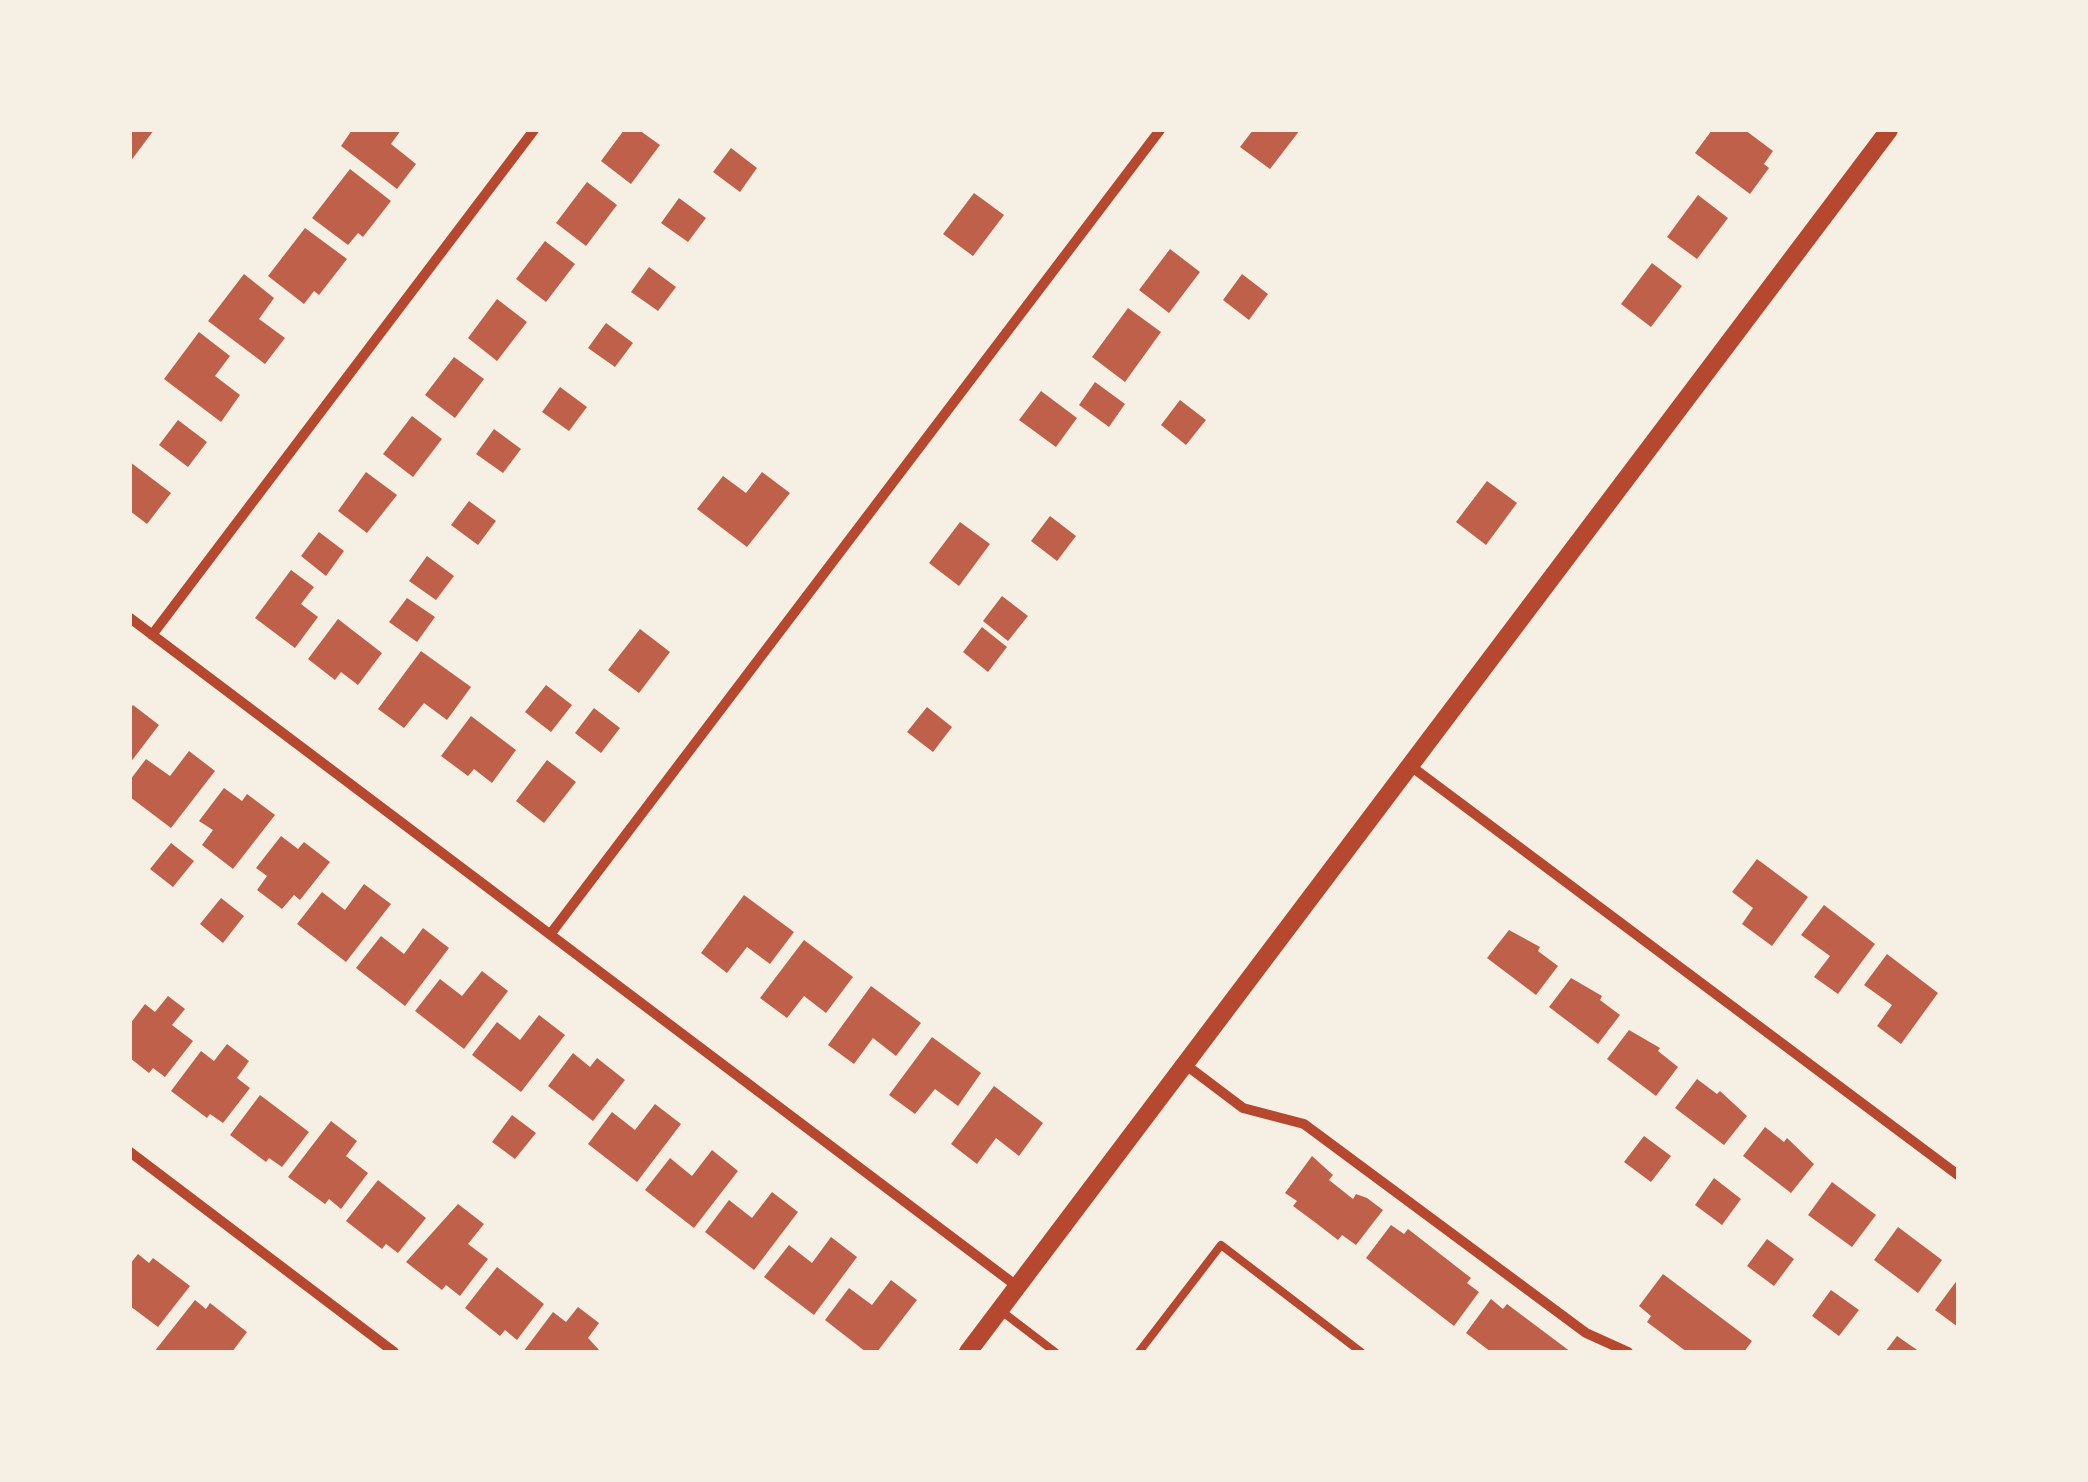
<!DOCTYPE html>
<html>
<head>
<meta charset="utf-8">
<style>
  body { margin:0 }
  #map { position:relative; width:2088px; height:1482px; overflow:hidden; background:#f6efe4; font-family:Montserrat,sans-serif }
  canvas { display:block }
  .frame { position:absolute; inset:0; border:132px solid #f6efe4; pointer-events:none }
</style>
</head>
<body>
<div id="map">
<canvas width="2088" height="1482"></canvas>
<div class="frame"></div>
</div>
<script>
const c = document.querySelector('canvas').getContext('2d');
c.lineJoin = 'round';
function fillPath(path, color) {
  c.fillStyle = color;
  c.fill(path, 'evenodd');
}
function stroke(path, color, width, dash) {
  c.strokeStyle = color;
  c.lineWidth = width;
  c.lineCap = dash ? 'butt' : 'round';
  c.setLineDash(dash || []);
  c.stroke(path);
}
const building = new Path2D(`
  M130 130H154L130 162Z
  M352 130H401L391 144 416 164 397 189 341 146Z
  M624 130H639L660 145 631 184 601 161Z
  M1253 130H1300L1270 169 1240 147Z
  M1712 130H1745L1773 151 1764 164 1769 168 1750 194 1695 153Z
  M731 148 757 168 740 192 713 172Z
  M350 169 391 201 363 237 358 233 348 245 312 218Z
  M587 182 617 205 586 246 556 223Z
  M974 193 1004 215 973 256 943 234Z
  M1698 195 1728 218 1697 259 1667 237Z
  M679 198 706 218 688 242 661 223Z
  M305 228 347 259 319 295 314 291 304 304 268 276Z
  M545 241 575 264 546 302 516 279Z
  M1170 249 1200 272 1169 313 1139 290Z
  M1652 263 1682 286 1651 327 1621 304Z
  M649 267 676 287 658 311 631 292Z
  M244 274 274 298 259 319 285 338 265 364 208 321Z
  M1242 274 1268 294 1249 320 1223 300Z
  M497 299 527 322 497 361 468 338Z
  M1128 308 1161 332 1125 382 1092 357Z
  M606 323 633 343 615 367 588 348Z
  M199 332 230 356 215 376 240 395 221 422 164 379Z
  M454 357 484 379 455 418 425 395Z
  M1095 382 1125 404 1109 427 1079 405Z
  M560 387 587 407 569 431 542 412Z
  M1041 391 1077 418 1056 447 1019 420Z
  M1180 400 1206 420 1186 445 1161 425Z
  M412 416 442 439 413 477 383 454Z
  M178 420 207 442 188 467 159 445Z
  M494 429 521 449 503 473 476 454Z
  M130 462 171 493 147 524 130 511Z
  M366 472 397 495 367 533 338 511Z
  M762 472 790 493 747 547 697 509 723 476 746 493Z
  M1487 481 1517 503 1486 545 1456 522Z
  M469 501 496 521 478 545 451 525Z
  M1050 516 1076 536 1057 561 1031 541Z
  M960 522 990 544 959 586 929 563Z
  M319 532 344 551 326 576 301 556Z
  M427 556 454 576 436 600 409 581Z
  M291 570 314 587 301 604 318 617 295 648 255 618Z
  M1002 596 1028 616 1008 641 983 621Z
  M407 598 435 617 417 642 389 622Z
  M338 619 382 653 358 685 341 672 335 680 308 659Z
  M982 627 1007 647 988 672 963 652Z
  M640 629 670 652 639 693 608 670Z
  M421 651 471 687 447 720 424 703 404 728 378 709Z
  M546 685 572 705 551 732 525 712Z
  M133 705 159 725 130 763V709Z
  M927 707 952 727 933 752 907 732Z
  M594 708 620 728 601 753 575 733Z
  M471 716 516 750 492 783 474 769 468 776 441 756Z
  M189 751 215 771 171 828 130 797V780L146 759 170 776Z
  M547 760 576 782 544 823 516 801Z
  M224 788 242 801 247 794 275 815 233 869 202 845 213 830 199 821Z
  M281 836 298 849 304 842 330 862 300 900 294 895 282 909 257 890 267 876 256 868Z
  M171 843 194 861 173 887 150 869Z
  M1757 859 1808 897 1772 946 1742 924 1753 908 1732 892Z
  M364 884 391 904 346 962 297 924 322 892 345 910Z
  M744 895 794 932 770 964 747 947 727 973 701 953Z
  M221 898 244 916 223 943 200 924Z
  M1824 905 1875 944 1838 994 1814 977 1830 956 1801 935Z
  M423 928 449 948 405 1006 356 968 381 936 404 954Z
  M1509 930 1540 947 1538 951 1558 966 1536 995 1487 958Z
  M804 940 853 977 826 1013 804 996 787 1018 760 998Z
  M1887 954 1938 993 1901 1044 1877 1026 1892 1005 1864 985Z
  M482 971 508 991 464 1049 415 1011 440 979 462 996Z
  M1571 978 1602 996 1600 1000 1620 1015 1598 1044 1549 1007Z
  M871 986 921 1023 896 1056 873 1038 854 1064 828 1045Z
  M168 996 185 1009 172 1025 193 1041 165 1077 153 1068 149 1073 130 1058V1024L145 1004 155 1012Z
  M539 1015 565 1035 521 1092 472 1055 497 1022 520 1040Z
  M1629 1030 1660 1048 1658 1051 1678 1067 1656 1096 1607 1059Z
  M932 1037 981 1073 958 1106 935 1089 915 1114 889 1095Z
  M227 1044 249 1061 237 1078 250 1088 223 1123 210 1114 207 1118 171 1091 201 1051 214 1061Z
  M573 1053 590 1067 597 1058 625 1080 593 1121 548 1086Z
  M1697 1079 1717 1094 1720 1091 1747 1116 1724 1145 1675 1108Z
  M994 1086 1043 1123 1019 1156 996 1138 977 1164 951 1144Z
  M260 1095 309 1132 282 1167 269 1158 266 1162 230 1135Z
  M655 1104 681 1124 637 1182 588 1144 612 1112 635 1130Z
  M512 1115 536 1133 515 1159 492 1142Z
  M331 1121 357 1141 346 1156 368 1173 341 1209 329 1199 325 1204 288 1177Z
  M1765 1127 1784 1142 1787 1138 1814 1164 1791 1193 1743 1156Z
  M1644 1136 1671 1156 1651 1182 1624 1162Z
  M712 1150 738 1171 694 1228 645 1190 670 1158 692 1176Z
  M1312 1156 1333 1175 1329 1180 1353 1199 1356 1194 1367 1198 1383 1210 1356 1245 1342 1235 1338 1240 1316 1223 1293 1206 1297 1201 1285 1193Z
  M1714 1178 1741 1199 1722 1225 1695 1205Z
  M378 1180 426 1218 398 1253 386 1244 382 1249 346 1221Z
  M1832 1182 1876 1215 1852 1247 1808 1215Z
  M772 1192 798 1212 754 1270 705 1232 729 1200 752 1218Z
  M458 1204 484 1224 468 1244 488 1259 460 1296 446 1285 442 1290 406 1262Z
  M1391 1225 1404 1234 1408 1229 1471 1278 1467 1283 1479 1292 1454 1326 1366 1258Z
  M1898 1227 1942 1260 1918 1293 1874 1260Z
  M831 1237 857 1257 814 1315 764 1277 789 1245 812 1263Z
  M1767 1239 1794 1259 1774 1286 1747 1266Z
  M138 1254 149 1263 153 1258 190 1286 158 1327 130 1306V1264Z
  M497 1267 544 1304 517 1340 505 1330 500 1336 465 1308Z
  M1663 1274 1752 1341 1744 1352H1687L1647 1322 1651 1316 1639 1306Z
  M1958 1279V1327L1935 1310Z
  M891 1280 917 1300 877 1352H866L825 1320 849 1288 872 1305Z
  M1831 1290 1859 1310 1839 1336 1812 1316Z
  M1491 1299 1503 1309 1507 1304 1571 1352H1491L1466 1333Z
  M195 1300 206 1309 210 1303 247 1332 232 1352H154Z
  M578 1307 599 1323 588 1338 601 1352H523L553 1312 566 1322Z
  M1897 1336 1920 1352H1885Z`);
const service = new Path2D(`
  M1000 1310 1055 1352
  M1139 1352 1221 1245 1361 1352`);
const minor = new Path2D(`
  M130 618 1018 1287
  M152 635 534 130
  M1412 767 1958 1175
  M552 932 1160 130
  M1186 1065 1243 1108 1304 1124 1586 1333 1628 1352
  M130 1152 394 1352`);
const tertiary = new Path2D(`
  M968 1352 1889 130`);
fillPath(building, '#bf614a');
stroke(service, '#b5482f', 8);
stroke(minor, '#b5482f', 10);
stroke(tertiary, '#b5482f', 18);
</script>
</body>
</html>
